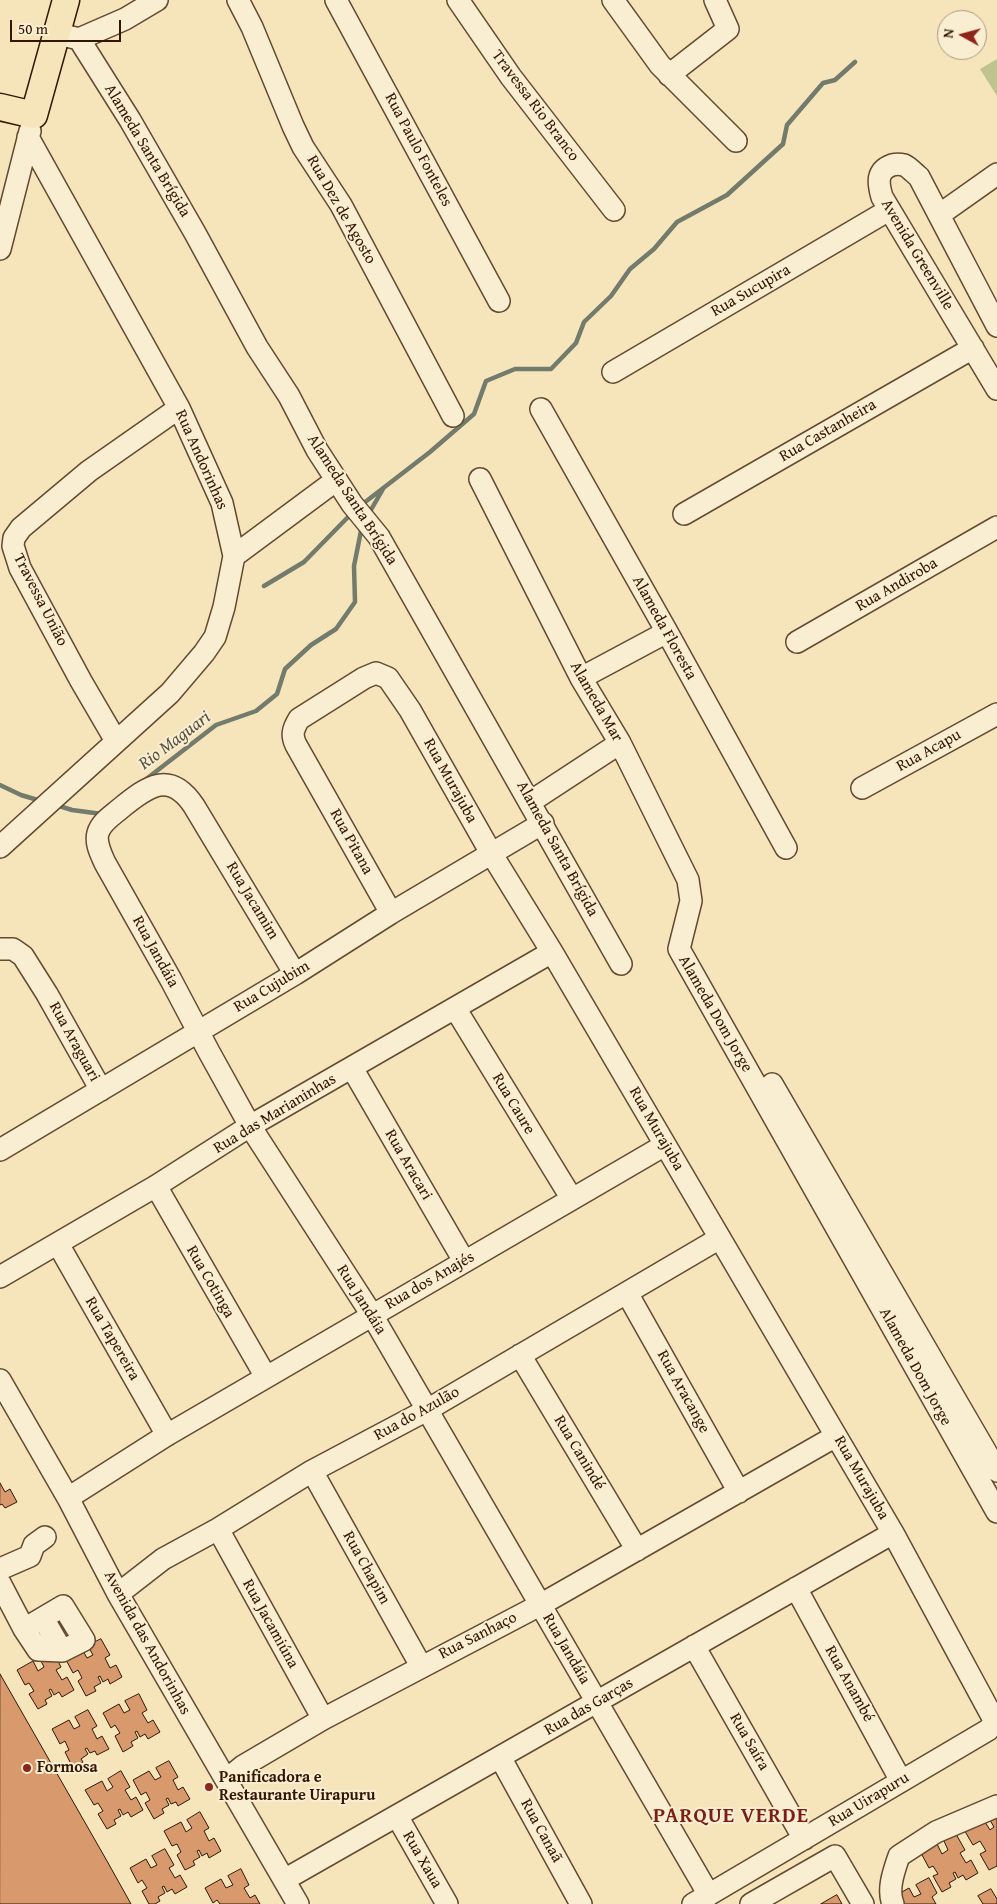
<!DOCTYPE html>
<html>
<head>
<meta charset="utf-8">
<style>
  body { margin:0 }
  #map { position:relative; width:997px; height:1904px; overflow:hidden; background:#f6e5ba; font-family:"Gentium Book Plus",serif }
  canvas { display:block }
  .north { position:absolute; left:937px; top:10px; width:50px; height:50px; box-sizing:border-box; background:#f9eed2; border:1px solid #a9987f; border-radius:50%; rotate:277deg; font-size:14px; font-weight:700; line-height:20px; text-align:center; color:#321603 }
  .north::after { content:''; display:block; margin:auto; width:18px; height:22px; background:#8f2418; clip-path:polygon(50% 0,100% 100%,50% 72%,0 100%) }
  .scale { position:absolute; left:10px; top:20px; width:111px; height:22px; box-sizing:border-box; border:2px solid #321603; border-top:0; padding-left:6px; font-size:15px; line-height:18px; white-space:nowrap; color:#321603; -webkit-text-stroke:4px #f9eed2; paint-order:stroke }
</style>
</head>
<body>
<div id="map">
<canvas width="997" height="1904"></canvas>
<div class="north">N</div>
<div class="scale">50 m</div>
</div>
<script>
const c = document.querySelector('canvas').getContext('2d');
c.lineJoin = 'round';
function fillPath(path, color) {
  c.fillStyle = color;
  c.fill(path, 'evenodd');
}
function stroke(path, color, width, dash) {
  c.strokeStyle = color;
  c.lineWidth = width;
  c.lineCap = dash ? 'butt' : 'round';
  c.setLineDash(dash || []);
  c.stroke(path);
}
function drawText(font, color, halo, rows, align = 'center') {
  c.font = font + ' "Gentium Book Plus",serif';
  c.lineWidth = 4;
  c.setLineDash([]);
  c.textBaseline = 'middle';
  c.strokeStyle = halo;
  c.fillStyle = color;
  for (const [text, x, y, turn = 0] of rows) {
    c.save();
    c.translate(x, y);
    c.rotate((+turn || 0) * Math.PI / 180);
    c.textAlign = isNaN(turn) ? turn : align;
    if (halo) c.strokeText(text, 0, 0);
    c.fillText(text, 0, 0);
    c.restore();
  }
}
const green = new Path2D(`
  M997 59V96L980 69Z`);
const stream = new Path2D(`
  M360 506 430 452 474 414 486 381 515 369H551L576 343 584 322 611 296 630 269 654 249 677 222 727 195 783 144 787 125 823 83 835 80 855 62
  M368 515 383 489
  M264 586 304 562 352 513
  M145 780 216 725 256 711 277 694 285 669 311 645 336 629 355 602 354 566 362 526
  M0 785 21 795 41 801
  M56 805 72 810 102 814`);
const building = new Path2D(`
  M0 1483 5 1492 10 1489 17 1502 5 1508 2 1504 0 1505Z
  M101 1639 110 1655 105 1658 110 1668 116 1665 122 1677 110 1684 108 1679 103 1682 100 1676 98 1677 101 1683 94 1687 96 1691 86 1696 78 1681 82 1678 78 1670 73 1673 65 1658 82 1649 87 1658 93 1655 88 1646Z
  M53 1651 61 1667 56 1670 62 1680 67 1677 74 1690 62 1697 59 1692 54 1695 51 1689 49 1690 52 1696 45 1700 47 1704 38 1709 29 1694 34 1691 29 1683 25 1685 17 1670 33 1661 38 1671 44 1667 40 1659Z
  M0 1674 107 1861 131 1904H0Z
  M139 1694 147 1710 142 1713 148 1723 153 1720 160 1732 148 1739 145 1734 140 1737 137 1731 135 1732 138 1738 131 1742 133 1746 123 1752 115 1736 120 1733 115 1725 111 1728 103 1713 119 1704 124 1713 130 1710 125 1701Z
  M88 1710 97 1726 92 1729 97 1739 102 1736 109 1749 97 1755 95 1751 90 1753 87 1748 85 1749 88 1754 81 1759 83 1762 73 1768 65 1752 69 1750 65 1741 60 1744 52 1729 69 1720 74 1729 80 1726 75 1717Z
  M169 1761 178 1777 173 1780 178 1790 183 1787 190 1799 178 1806 176 1802 171 1804 168 1798 166 1799 169 1805 162 1809 164 1813 154 1819 145 1803 150 1800 146 1792 141 1795 133 1780 149 1771 155 1780 161 1777 156 1768Z
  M121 1771 130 1787 125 1790 131 1800 136 1797 143 1810 131 1817 128 1812 123 1815 120 1809 118 1810 121 1816 114 1820 116 1824 107 1829 98 1814 103 1811 98 1803 94 1805 85 1790 102 1781 107 1791 113 1787 108 1779Z
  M997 1809V1866L989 1870 980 1854 986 1851 980 1841 973 1845 963 1828 982 1817 990 1830 994 1827 987 1815Z
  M200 1812 209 1828 204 1831 209 1841 214 1838 221 1851 209 1858 207 1853 202 1856 199 1850 197 1851 200 1857 193 1861 195 1865 185 1870 177 1855 181 1852 177 1844 172 1846 164 1831 181 1822 186 1832 192 1828 187 1820Z
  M956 1834 965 1850 960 1853 966 1863 971 1860 978 1873 966 1880 963 1875 958 1878 955 1872 953 1873 956 1879 949 1883 951 1887 942 1892 933 1876 938 1874 933 1866 929 1868 921 1853 937 1844 942 1854 948 1850 944 1841Z
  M165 1849 174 1865 169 1868 175 1878 180 1875 187 1887 175 1894 172 1889 167 1892 164 1886 162 1887 165 1893 158 1897 160 1901 155 1904H149L142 1891 147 1888 142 1880 138 1883 130 1868 146 1859 151 1868 157 1865 152 1856Z
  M241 1869 249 1885 244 1888 250 1898 255 1895 260 1904H220L217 1900 213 1903 205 1888 221 1879 226 1888 233 1885 228 1876Z
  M929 1878 937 1893 932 1897 936 1904H897L893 1897 909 1888 914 1897 921 1894 916 1885Z
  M991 1889 997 1899V1904H983L978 1896Z
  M837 1895 842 1904H821Z`);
const minor = new Path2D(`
  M238 0 252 27 293 126 303 147 341 205 453 416
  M336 0 499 301
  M458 0 511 77 614 210
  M613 0 660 65 736 141
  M67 36 79 39 125 19 157 0
  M79 39 130 120 195 233 257 347 289 396 317 450 352 504 379 537 621 964
  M669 75 728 29 715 0
  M939 215 997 174
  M0 249 30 131
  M997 326 919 177C915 174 909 167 904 165 900 164 896 164 892 165 876 171 878 183 882 197L997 389
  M613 372 889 210
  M541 409 667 632 786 848
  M480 479 581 678 620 743 688 880 691 901 679 949 997 1512
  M684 514 973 348
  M234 556 327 487
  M797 642 997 527
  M581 678 667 632
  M116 741 81 681 20 568 13 546 14 538 21 528 89 471 179 408
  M862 788 997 714
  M530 802 620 743
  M0 847 170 693 204 653 215 637 224 607 234 556 222 503 179 408 28 137
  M391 913 296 745C291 735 293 729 299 719L364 678 376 673 388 678 410 710 491 853 552 952 893 1533 993 1718V1725L988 1730 693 1904
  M0 949H13L23 956 47 994 101 1090
  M295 974 194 806C170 770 148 786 121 808 113 815 101 822 98 833 95 843 101 854 105 863L171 980 209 1052 250 1126 372 1315 709 1895
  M455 1008 572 1199
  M352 1068 464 1261
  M772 1084 997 1471
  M0 1150 295 974 391 913 543 823
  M156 1186 266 1377
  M58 1244 167 1435
  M0 1277 156 1186 250 1126 552 952
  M627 1293 739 1492
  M520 1355 637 1550
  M0 1380 68 1498 118 1594 298 1904
  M312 1471 421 1666
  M68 1498 167 1435 665 1145
  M218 1529 323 1719
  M0 1569 30 1556 34 1545 45 1537
  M0 1583 24 1629 63 1606 84 1640 62 1651 43 1618
  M796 1588 901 1781
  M118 1594 163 1559 218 1529 312 1471 427 1410 720 1238
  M24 1629 38 1650 62 1651
  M694 1646 804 1839
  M500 1757 581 1904
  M226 1780 243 1766 323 1719 540 1605 836 1436
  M397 1816 447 1904
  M284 1880 893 1533
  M751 1904 835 1856 863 1904
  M893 1904C887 1889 894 1871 899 1856L936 1832 997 1806`);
const major = new Path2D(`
  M0 107 34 115 66 0`);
const markers = [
  [27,1768,5,"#8f2418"],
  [209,1787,5,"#8f2418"]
];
const streetNames = [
  ["Travessa Rio Branco",535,106,53],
  ["Rua Paulo Fonteles",418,150,62],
  ["Alameda Santa Brígida",147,151,59],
  ["Rua Dez de Agosto",341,210,60],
  ["Avenida Greenville",917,255,59],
  ["Rua Sucupira",751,291,-30],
  ["Rua Castanheira",828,431,-30],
  ["Rua Andorinhas",201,460,66],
  ["Alameda Santa Brígida",352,500,57],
  ["Rua Andiroba",897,585,-30],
  ["Travessa União",40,600,63],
  ["Alameda Floresta",664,628,61],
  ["Alameda Mar",596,702,60],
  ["Rua Acapu",929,751,-29],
  ["Rua Murajuba",450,781,61],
  ["Rua Pitana",351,842,61],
  ["Alameda Santa Brígida",557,849,61],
  ["Rua Jacamim",252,901,59],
  ["Rua Jandáia",155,952,61],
  ["Rua Cujubim",272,987,-31],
  ["Alameda Dom Jorge",715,1014,60],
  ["Rua Araguari",74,1042,61],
  ["Rua Caure",513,1104,59],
  ["Rua das Marianinhas",275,1114,-31],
  ["Rua Murajuba",656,1129,60],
  ["Rua Aracari",408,1165,60],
  ["Rua dos Anajés",430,1281,-30],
  ["Rua Cotinga",210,1282,60],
  ["Rua Jandáia",361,1300,58],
  ["Rua Tapereira",112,1339,60],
  ["Alameda Dom Jorge",915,1367,61],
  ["Rua Aracange",683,1392,61],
  ["Rua do Azulão",417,1414,-29],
  ["Rua Canindé",579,1453,59],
  ["Rua Murajuba",861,1478,60],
  ["Rua Chapim",366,1568,61],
  ["Rua Jacamiúna",270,1624,61],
  ["Rua Sanhaço",478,1636,-27],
  ["Avenida das Andorinhas",147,1643,61],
  ["Rua Jandáia",566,1649,60],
  ["Rua Anambé",849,1684,61],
  ["Rua das Garças",589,1707,-30],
  ["Rua Saíra",749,1742,60],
  ["Rua Uirapuru",869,1800,-31],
  ["Rua Canaã",541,1831,61],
  ["Rua Xaua",422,1860,60]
];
const poiNames = [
  ["Formosa",37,1768],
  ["Panificadora e",219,1778],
  ["Restaurante Uirapuru",219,1796]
];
const waterNames = [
  ["Rio Maguari",175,741,-37]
];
const districtNames = [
  ["PARQUE VERDE",731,1817]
];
fillPath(green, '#bfc38d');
stroke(stream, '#727b6c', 4.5);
fillPath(building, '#d8996d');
stroke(building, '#321603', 1);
stroke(minor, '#634a31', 24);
stroke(major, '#321603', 29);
stroke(minor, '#f9eed2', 21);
stroke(major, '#f6e5ba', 26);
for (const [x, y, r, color] of markers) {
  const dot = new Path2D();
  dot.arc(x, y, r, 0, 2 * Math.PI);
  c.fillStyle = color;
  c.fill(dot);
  stroke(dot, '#f9eed2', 2);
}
drawText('16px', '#321603', '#f9eed2', streetNames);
drawText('bold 16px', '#321603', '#f9eed2', poiNames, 'left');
drawText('italic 18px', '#575140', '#f9eed2', waterNames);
c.letterSpacing = '1px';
drawText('bold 21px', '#7a1f14', '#f9eed2', districtNames);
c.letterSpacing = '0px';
</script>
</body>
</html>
